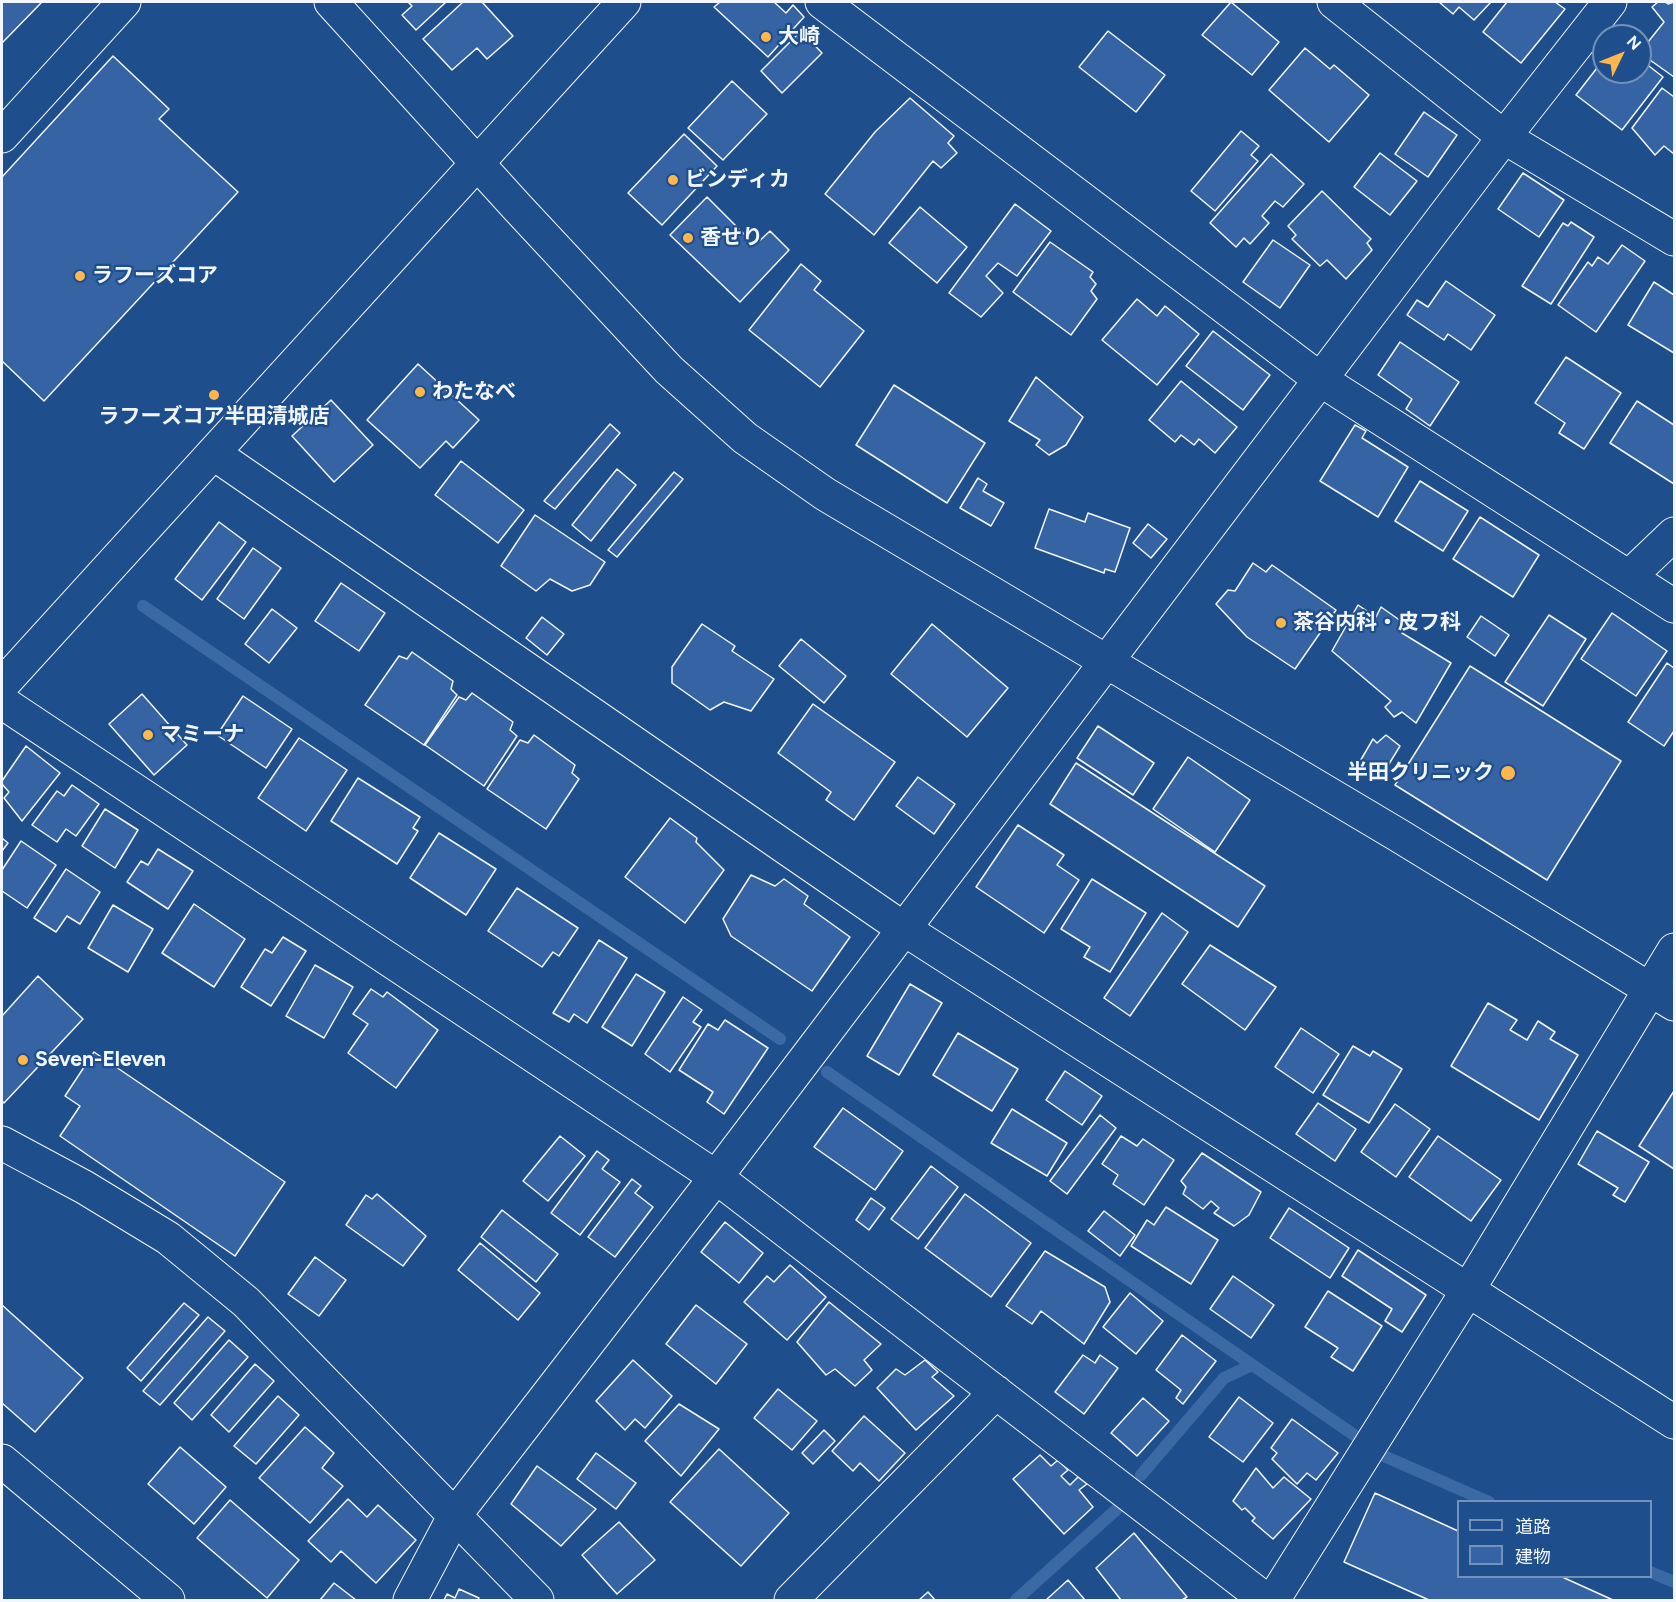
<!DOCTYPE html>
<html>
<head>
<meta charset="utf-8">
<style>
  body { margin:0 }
  #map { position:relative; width:1676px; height:1602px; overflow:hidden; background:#1f4e8c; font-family:Figtree,"Noto Sans JP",sans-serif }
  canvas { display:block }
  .frame { position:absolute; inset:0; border:3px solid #f2f6ff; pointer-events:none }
  .legend { position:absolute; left:1457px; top:1500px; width:195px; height:78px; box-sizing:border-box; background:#1f4e8c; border:2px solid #7391ba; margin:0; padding:8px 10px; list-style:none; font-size:18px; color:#f2f6ff }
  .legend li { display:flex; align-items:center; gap:12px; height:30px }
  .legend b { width:30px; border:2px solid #7391ba }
  .north { position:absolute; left:1592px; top:24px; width:60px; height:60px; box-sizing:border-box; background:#1f4e8c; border:2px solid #7391ba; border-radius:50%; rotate:47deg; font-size:16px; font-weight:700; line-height:24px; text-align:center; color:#f2f6ff }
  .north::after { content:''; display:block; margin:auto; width:21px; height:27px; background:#ffb74d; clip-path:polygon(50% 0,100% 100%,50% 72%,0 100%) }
</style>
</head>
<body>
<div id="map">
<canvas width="1676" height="1602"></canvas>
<div class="frame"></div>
<ul class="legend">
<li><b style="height:8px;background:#1f4e8c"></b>道路</li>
<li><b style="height:16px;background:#3563a3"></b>建物</li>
</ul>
<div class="north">N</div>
</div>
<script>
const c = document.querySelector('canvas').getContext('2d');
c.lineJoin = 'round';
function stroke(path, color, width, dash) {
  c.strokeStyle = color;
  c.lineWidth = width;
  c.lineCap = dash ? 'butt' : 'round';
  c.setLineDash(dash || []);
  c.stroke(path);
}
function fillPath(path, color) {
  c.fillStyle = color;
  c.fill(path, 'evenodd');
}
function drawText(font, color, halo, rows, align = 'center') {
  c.font = font + ' Figtree,"Noto Sans JP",sans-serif';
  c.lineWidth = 4.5;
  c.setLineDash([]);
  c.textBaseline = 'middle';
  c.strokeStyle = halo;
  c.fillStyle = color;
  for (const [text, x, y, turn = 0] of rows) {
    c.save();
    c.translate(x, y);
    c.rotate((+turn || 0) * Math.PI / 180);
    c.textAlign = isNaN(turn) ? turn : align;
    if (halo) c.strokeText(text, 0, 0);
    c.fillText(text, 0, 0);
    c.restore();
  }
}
const stream = new Path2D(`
  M143 606 780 1039
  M827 1072 1357 1437
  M1386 1457 1489 1502
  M1141 1475 1224 1378 1252 1365
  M1650 1572 1674 1582
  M1016 1600 1117 1509`);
const building = new Path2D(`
  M2 2H42L2 43Z
  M408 2H446L416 30 402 15 412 6Z
  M463 2H482L513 36 487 59 477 48 452 70 423 39Z
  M720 2H774L786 13 793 5 804 17 768 57 714 7Z
  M1231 2 1279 42 1252 75 1202 35Z
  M1439 2H1491L1474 20 1459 7 1453 14Z
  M1507 2H1555L1565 9 1521 63 1483 32Z
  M1658 2H1665L1668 4 1674 2V77L1650 60 1644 47 1664 22 1652 7Z
  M801 31 822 53 782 93 761 71Z
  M1108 31 1165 75 1136 112 1079 67Z
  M1305 48 1330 69 1334 65 1369 95 1329 142 1269 90Z
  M113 56 169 109 159 119 238 192 44 401 2 361V177Z
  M1604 59V72H1640V59L1663 77 1622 130 1576 95Z
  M732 81 767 114 723 160 688 128Z
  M1662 88 1674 97V154L1664 146 1655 155 1632 128Z
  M910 98 954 136 948 143 957 153 941 168 933 161 874 235 825 194 875 132Z
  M1424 112 1457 135 1428 177 1395 154Z
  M1241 131 1259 146 1251 155 1258 161 1215 211 1191 191Z
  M684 134 717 166 662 225 628 193Z
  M1380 153 1417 181 1390 215 1354 187Z
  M1271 154 1304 184 1283 207 1275 201 1262 216 1269 223 1250 244 1244 238 1236 247 1210 223Z
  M1523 173 1564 200 1539 237 1498 209Z
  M1322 191 1371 239 1367 243 1372 250 1346 279 1327 260 1320 266 1292 239 1296 235 1288 226Z
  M707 197 755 245 770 231 789 250 740 302 670 235Z
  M1015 204 1051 231 1017 276 998 263 986 276 1003 293 981 317 949 293Z
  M920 207 967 247 937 283 889 243Z
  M1571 222 1594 237 1551 304 1522 286 1563 223 1568 226Z
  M1273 240 1310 265 1280 308 1243 282Z
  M1050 242 1093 272 1090 277 1096 284 1091 291 1097 299 1071 335 1013 292Z
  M1622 245 1645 261 1596 332 1558 305 1588 262 1592 266 1598 257 1608 264Z
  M801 264 821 281 814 290 864 331 820 387 749 330Z
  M1446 281 1495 315 1471 350 1448 334 1444 340 1407 315 1417 300 1428 307Z
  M1654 282 1674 295V353L1628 325Z
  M1137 299 1157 316 1165 306 1199 334 1157 385 1102 340Z
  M1213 331 1270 375 1243 410 1186 366Z
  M1400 342 1459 382 1430 426 1406 409 1412 399 1378 375Z
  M1566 357 1621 393 1584 449 1559 433 1565 423 1535 403Z
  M418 364 479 420 453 448 446 441 420 468 367 420Z
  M1036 377 1083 417 1066 445 1049 455 1036 445 1040 440 1009 421Z
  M1181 381 1237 427 1215 453 1199 439 1194 445 1181 435 1175 442 1149 420Z
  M894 385 985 443 947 503 856 445Z
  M331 400 373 445 334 482 292 436Z
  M1637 401 1674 425V484L1610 443Z
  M610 424 620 433 555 509 544 501Z
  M1355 425 1366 431 1362 438 1408 467 1378 517 1320 481Z
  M461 461 524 510 498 543 435 495Z
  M617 469 636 485 591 541 572 525Z
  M674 472 683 479 617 557 608 550Z
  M978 478 987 484 983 491 1004 503 991 526 960 508Z
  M1420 481 1468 511 1443 551 1395 521Z
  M1049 509 1085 522 1088 513 1130 528 1115 572 1105 569 1104 573 1035 548Z
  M535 515 605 562 590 585 572 591 550 579 536 591 501 566Z
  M1480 517 1539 555 1513 597 1453 559Z
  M219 522 246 542 202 600 175 579Z
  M1148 524 1167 539 1151 558 1133 543Z
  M253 548 281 568 244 619 217 599Z
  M1253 563 1266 572 1272 565 1336 610 1295 669 1247 637 1216 604 1228 590 1235 591Z
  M341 583 385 613 359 651 315 621Z
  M1358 605 1376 617 1381 607 1408 626 1402 633 1451 663 1416 723 1402 712 1394 717 1385 707 1391 701 1332 651Z
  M272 609 297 628 269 663 245 644Z
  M1612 613 1667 651 1636 696 1581 659Z
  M1549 615 1586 639 1543 706 1505 682Z
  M1481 616 1509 635 1495 656 1467 637Z
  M542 617 564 634 547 655 526 638Z
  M702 624 735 646 732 651 774 679 751 711 724 702 710 710 672 683V667Z
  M932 624 1008 688 967 737 891 674Z
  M801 639 846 676 824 703 779 666Z
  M412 652 453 681 451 689 457 695 424 745 365 705 399 656 407 659Z
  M1667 663 1674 668V731L1664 746 1628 722Z
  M1470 666 1621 761 1547 880 1395 785Z
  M472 693 513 722 510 730 517 736 484 786 425 745 459 697 466 700Z
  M142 694 187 745 154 775 109 724Z
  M243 696 292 729 266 768 217 735Z
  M813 704 895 762 854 820 826 800 831 792 778 753Z
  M1098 726 1154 763 1133 795 1077 758Z
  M534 735 575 765 572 773 579 779 546 829 487 789 520 740 528 743Z
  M1386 735 1400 746 1381 777 1359 763 1373 739 1377 743Z
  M299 738 347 770 306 831 258 798Z
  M26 746 60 773 22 821 4 798 9 792 2 784V781Z
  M1188 757 1250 800 1215 852 1153 809Z
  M1076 763 1265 886 1238 927 1050 804Z
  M918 777 955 804 934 834 896 806Z
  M358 778 420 817 413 828 418 831 397 864 331 821Z
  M72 785 99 804 76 836 66 829 57 842 32 825 57 791 64 796Z
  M105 809 138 830 115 868 82 846Z
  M670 818 697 838 696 842 724 870 685 923 625 877Z
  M1018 825 1064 855 1057 865 1079 880 1044 933 976 887Z
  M439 833 496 869 466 915 410 878Z
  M2 838 8 843 2 851Z
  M21 841 56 865 27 908 2 891V870Z
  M158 849 193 871 168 909 127 882 141 861 148 865Z
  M66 869 100 892 80 924 67 916 56 932 34 918Z
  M751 875 775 886 784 879 808 896 804 904 850 937 812 991 731 936 723 919Z
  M1092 879 1146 913 1110 972 1084 957 1090 947 1061 929Z
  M517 888 578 928 559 956 553 952 542 967 488 931Z
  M194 904 245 939 214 987 162 953Z
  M113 905 153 929 128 972 88 948Z
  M1162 913 1188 932 1130 1016 1104 998Z
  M283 937 306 951 271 1006 241 987 265 949 272 953Z
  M599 940 627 958 587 1023 574 1014 569 1022 553 1013Z
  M1210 945 1276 987 1245 1030 1182 984Z
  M315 965 353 987 324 1038 286 1016Z
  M636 974 665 992 632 1046 602 1027Z
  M38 976 83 1019 4 1103 2 1101V1016Z
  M910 984 942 1003 899 1075 867 1056Z
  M371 989 383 997 387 992 438 1030 396 1088 348 1053 368 1024 353 1014Z
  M683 997 702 1010 693 1022 701 1027 670 1072 645 1054Z
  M1488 1003 1517 1020 1510 1030 1527 1040 1538 1021 1555 1032 1550 1039 1578 1055 1539 1120 1451 1066Z
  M725 1020 768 1048 724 1114 707 1102 713 1092 679 1070 708 1024 718 1030Z
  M1301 1028 1339 1054 1313 1093 1275 1067Z
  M958 1033 1018 1069 992 1111 933 1075Z
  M1353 1046 1370 1056 1373 1051 1402 1069 1369 1123 1323 1095Z
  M94 1052 285 1182 235 1256 60 1136 80 1106 65 1096Z
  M1065 1071 1102 1096 1082 1125 1046 1100Z
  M1674 1091V1169L1639 1146Z
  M1318 1103 1356 1129 1335 1161 1296 1134Z
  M1395 1104 1430 1129 1396 1177 1361 1152Z
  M843 1108 903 1151 875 1190 814 1147Z
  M1012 1109 1067 1143 1047 1176 991 1143Z
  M1100 1115 1116 1128 1067 1194 1050 1181Z
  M1597 1131 1649 1162 1625 1202 1613 1195 1618 1188 1578 1164Z
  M560 1136 585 1156 548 1201 523 1181Z
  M1121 1136 1137 1146 1143 1139 1174 1160 1144 1205 1113 1184 1118 1175 1102 1164Z
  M1438 1136 1501 1180 1471 1221 1409 1177Z
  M597 1151 609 1160 602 1169 620 1182 580 1235 551 1213Z
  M1202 1153 1261 1192 1249 1215 1234 1226 1214 1213 1219 1208 1211 1201 1203 1209 1183 1194 1186 1187 1181 1181Z
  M931 1166 958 1187 918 1239 891 1219Z
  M632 1179 641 1186 635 1193 653 1207 615 1257 588 1237Z
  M377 1194 426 1236 403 1266 346 1225 366 1195 372 1199Z
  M965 1194 1031 1243 991 1297 925 1248Z
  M871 1198 885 1208 869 1230 856 1220Z
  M1166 1207 1218 1240 1191 1284 1131 1246 1147 1220 1154 1225Z
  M1289 1208 1349 1248 1330 1278 1270 1238Z
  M502 1210 558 1254 536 1282 481 1237Z
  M1104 1211 1135 1235 1120 1256 1088 1231Z
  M725 1222 763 1253 739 1283 701 1252Z
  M480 1243 540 1293 518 1320 458 1270Z
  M1358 1250 1426 1295 1402 1332 1385 1321 1392 1309 1342 1276Z
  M1045 1251 1105 1287 1110 1302 1084 1344 1041 1311 1032 1324 1006 1306Z
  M315 1257 346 1280 319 1316 288 1294Z
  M790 1265 826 1297 787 1340 744 1302 767 1276 774 1282Z
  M1233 1276 1274 1305 1251 1338 1210 1309Z
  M1328 1291 1382 1326 1353 1371 1331 1357 1338 1348 1305 1327Z
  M1130 1293 1163 1321 1136 1354 1103 1327Z
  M829 1302 881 1344 864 1360 872 1370 855 1386 835 1369 826 1375 797 1342Z
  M184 1303 199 1315 141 1381 127 1368Z
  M2 1305 83 1378 35 1432 2 1403Z
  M696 1305 747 1344 716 1384 666 1344Z
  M208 1317 225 1331 160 1405 143 1391Z
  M1182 1335 1216 1361 1183 1404 1176 1398 1181 1390 1156 1370Z
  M229 1340 248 1357 192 1420 174 1403Z
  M1083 1355 1095 1363 1100 1355 1118 1368 1084 1414 1055 1392Z
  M633 1360 672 1396 645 1428 635 1419 625 1430 596 1401Z
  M925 1360 938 1372 932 1377 954 1396 916 1430 877 1388 896 1369 905 1375Z
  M255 1364 274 1381 229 1432 211 1415Z
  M778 1389 817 1421 792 1450 754 1418Z
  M278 1396 299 1415 256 1464 234 1446Z
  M1239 1397 1273 1423 1243 1462 1209 1437Z
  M1143 1398 1169 1421 1137 1456 1111 1433Z
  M679 1404 719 1429 681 1476 645 1441Z
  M864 1416 905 1453 879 1481 860 1463 853 1471 832 1451Z
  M1292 1419 1338 1453 1316 1480 1307 1473 1297 1484 1272 1459 1277 1453 1271 1448Z
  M305 1427 334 1453 322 1468 343 1486 310 1523 259 1478Z
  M824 1430 835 1441 813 1464 802 1453Z
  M180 1447 226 1487 194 1524 148 1484Z
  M719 1449 789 1513 741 1566 670 1502Z
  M596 1453 636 1483 616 1509 577 1479Z
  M1040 1455 1051 1466 1058 1460 1068 1470 1061 1476 1070 1485 1078 1477 1087 1484 1079 1490 1093 1507 1064 1534 1013 1479Z
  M537 1466 596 1509 561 1546 511 1504Z
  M1256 1468 1273 1488 1284 1477 1311 1499 1273 1539 1252 1521 1255 1518 1245 1508 1242 1510 1233 1501Z
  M1375 1493 1458 1531V1576H1560L1613 1600H1429L1344 1562Z
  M348 1499 367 1517 378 1505 416 1540 376 1583 341 1551 331 1562 308 1541Z
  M230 1500 299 1560 267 1598 197 1538Z
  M619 1522 655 1560 617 1594 582 1555Z
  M1134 1533 1187 1597 1182 1600H1121L1096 1568Z
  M1068 1580 1085 1600H1046Z
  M334 1583 356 1600H320Z
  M459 1589 479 1598 478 1600H444L447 1594 455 1598Z
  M928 1592 935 1600H919Z`);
const minor = new Path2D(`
  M331 2 517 207 669 370 745 438 825 494 1398 835 1674 1004
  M822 2 1321 380 1674 606
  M1334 2 1504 137 1674 239
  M2 136 124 2
  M213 453 904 929 1674 1422
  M1629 577 1674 534
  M2 685 624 2
  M2 702 716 1177 1266 1600
  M2 1143 84 1187 168 1238 246 1302 537 1600
  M2 1461 168 1600
  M410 1600 455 1515 716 1177 1504 137 1610 2
  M791 1600 996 1392
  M1273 1600 1468 1290 1674 950`);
const markers = [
  [766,37,6,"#ffb74d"],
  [673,180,6,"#ffb74d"],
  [688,238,6,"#ffb74d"],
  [80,276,6,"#ffb74d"],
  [420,392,6,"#ffb74d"],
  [214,395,6,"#ffb74d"],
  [1281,623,6,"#ffb74d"],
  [148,735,6,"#ffb74d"],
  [1508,773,8,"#ffb74d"],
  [23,1060,6,"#ffb74d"]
];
const poiNames = [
  ["大崎",778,37],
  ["ビンディカ",685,180],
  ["香せり",700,238],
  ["ラフーズコア",92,276],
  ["わたなべ",432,392],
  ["ラフーズコア半田清城店",214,417,"center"],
  ["茶谷内科・皮フ科",1293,623],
  ["マミーナ",160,735],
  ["半田クリニック",1494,773,"right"],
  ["Seven-Eleven",35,1060]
];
stroke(stream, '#3b69a3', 12);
fillPath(building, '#3563a3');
stroke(building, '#f2f6ff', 1.5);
stroke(minor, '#f2f6ff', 35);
stroke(minor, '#1f4e8c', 33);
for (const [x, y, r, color] of markers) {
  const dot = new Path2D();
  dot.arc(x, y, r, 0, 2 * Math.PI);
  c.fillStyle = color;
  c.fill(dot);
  stroke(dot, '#1f4e8c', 2);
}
drawText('bold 21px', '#f2f6ff', '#1f4e8c', poiNames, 'left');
</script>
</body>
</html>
